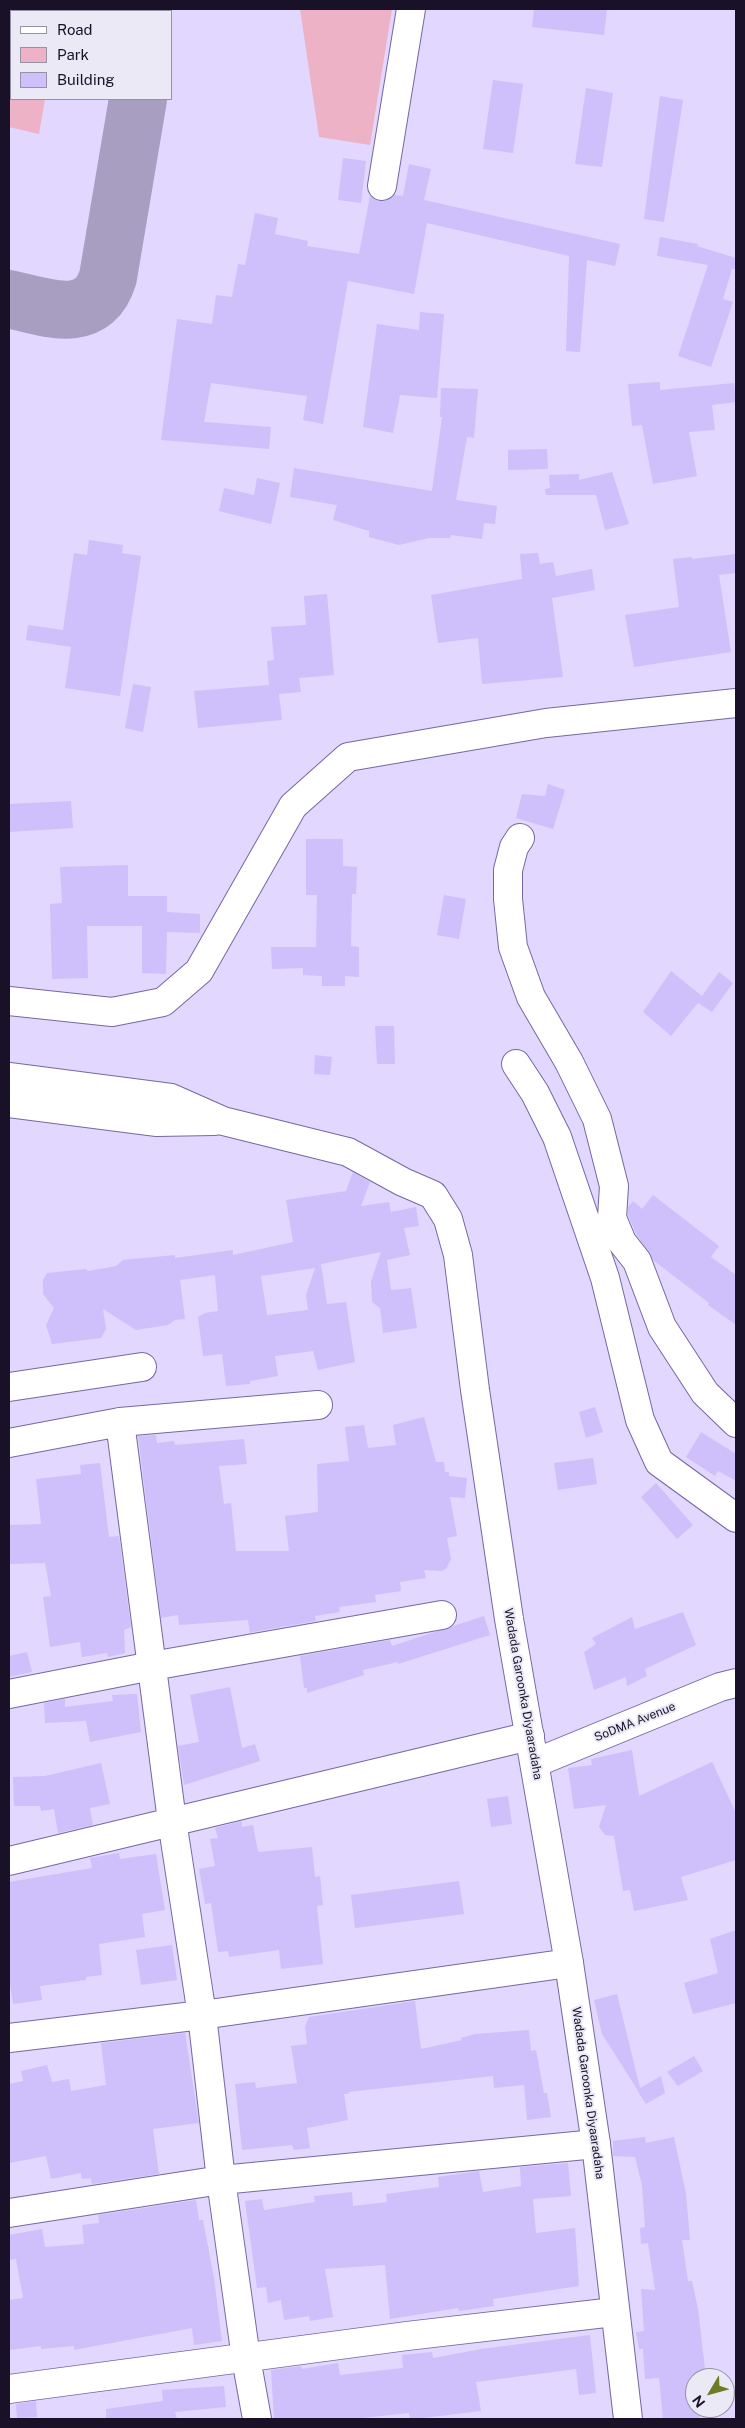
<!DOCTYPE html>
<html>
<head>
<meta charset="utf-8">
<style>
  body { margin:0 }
  #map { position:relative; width:745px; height:2428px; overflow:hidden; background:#e1d7ff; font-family:"Public Sans",sans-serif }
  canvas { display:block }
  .frame { position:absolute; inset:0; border:10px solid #181128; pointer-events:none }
  .legend { position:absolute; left:10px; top:10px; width:162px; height:90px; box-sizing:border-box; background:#ece9f6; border:1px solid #9793a4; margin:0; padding:6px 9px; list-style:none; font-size:15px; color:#181128 }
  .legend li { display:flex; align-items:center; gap:10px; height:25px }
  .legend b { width:25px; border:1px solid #9793a4 }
  .north { position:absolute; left:685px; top:2368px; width:50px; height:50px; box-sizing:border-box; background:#ece9f6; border:1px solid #9793a4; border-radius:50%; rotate:233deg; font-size:14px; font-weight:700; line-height:20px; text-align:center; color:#181128 }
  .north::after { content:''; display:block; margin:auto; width:18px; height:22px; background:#6e7a26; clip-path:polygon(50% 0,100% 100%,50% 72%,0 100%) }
</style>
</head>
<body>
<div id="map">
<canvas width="745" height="2428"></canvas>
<div class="frame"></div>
<ul class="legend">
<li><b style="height:6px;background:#fff"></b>Road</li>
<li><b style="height:14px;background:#edb2c6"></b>Park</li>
<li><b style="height:14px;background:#cfbffb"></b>Building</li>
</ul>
<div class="north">N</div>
</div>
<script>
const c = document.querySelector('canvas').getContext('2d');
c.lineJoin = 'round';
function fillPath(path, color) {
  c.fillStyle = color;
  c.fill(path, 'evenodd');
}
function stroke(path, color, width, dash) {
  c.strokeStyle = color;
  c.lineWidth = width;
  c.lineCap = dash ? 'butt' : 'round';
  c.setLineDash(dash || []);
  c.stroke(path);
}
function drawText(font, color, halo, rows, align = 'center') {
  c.font = font + ' "Public Sans",sans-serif';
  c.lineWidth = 4;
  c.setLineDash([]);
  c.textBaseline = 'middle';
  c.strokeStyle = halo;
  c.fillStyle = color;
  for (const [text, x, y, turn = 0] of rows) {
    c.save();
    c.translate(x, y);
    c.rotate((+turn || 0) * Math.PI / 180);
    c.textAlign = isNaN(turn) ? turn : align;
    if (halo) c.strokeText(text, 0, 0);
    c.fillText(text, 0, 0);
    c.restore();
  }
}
const green = new Path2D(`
  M9 9H40L44 11H11V99H45L39 134 9 127Z
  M300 9H392L370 145 319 137Z`);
const taxiway = new Path2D(`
  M9 299C45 307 93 327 108 277L138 99`);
const building = new Path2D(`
  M534 9H607L604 35 532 27Z
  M493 80 523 84 513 153 483 149Z
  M586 88 613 93 602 167 575 164Z
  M660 96 683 100 664 222 644 219Z
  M343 158 366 161 361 203 338 200Z
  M409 164 431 169 424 200 620 244 615 266 587 260 580 352 566 351 569 256 427 223 414 294 348 281 323 424 303 420 307 396 211 383 204 422 271 427 269 449 161 440 177 319 212 324 216 295 232 297 238 264 245 265 255 213 278 218 275 234 308 241 307 246 359 254 370 196 380 201 388 200 395 195 403 196Z
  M660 237 698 244 697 246 736 258V269H732L723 299 733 302 711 367 678 356 708 265 657 256Z
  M420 312 444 314 437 398 400 395 393 433 363 427 377 324 419 330Z
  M660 382V390L734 383 736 402 712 405 715 430 689 432 697 476 653 484 642 425 632 426 628 384Z
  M441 388 478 389 474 438 467 437 456 500 497 506 495 524 484 523 482 539 451 535 450 538H429L399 545 369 537V531L333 520 337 505 290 497 294 468 432 491 442 417H440Z
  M547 449 548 469 508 470V450Z
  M612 472 629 524 605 530 596 495H546L545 489 550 488 549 475 579 474V480Z
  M257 478 280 483 271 524 219 511 224 488 254 495Z
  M89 540 123 545 122 553 141 556 120 696 65 688 71 647 26 640 28 625 63 630 74 553 87 555Z
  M538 553 540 564 553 562 556 576 592 569 595 590 552 598 563 677 482 684 478 638 438 643 431 595 522 579 520 554Z
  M736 554V573L719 575 731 652 634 667 625 615 679 607 673 559 692 557V559Z
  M327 594 334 675 299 678 301 692 279 694 282 720 198 728 194 691 269 685 267 661 274 660 271 627 306 625 304 596Z
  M133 684 151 687 143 732 125 728Z
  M548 784 565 790 553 829 516 818 522 794 545 796Z
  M71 801 73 828 9 832V804Z
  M306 839H343V866L357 867 356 894H352L351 946 359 947V977L345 976V986H322V976L303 975V968L272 969 271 947H316L317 895H306Z
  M128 865V896H167V912L200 914V933L167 932 166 974 142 973V926H87L88 978 52 979 50 904 62 903 60 867Z
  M444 895 466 899 459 939 437 935Z
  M671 971 702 996 719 972 733 983 712 1012 698 1003 671 1036 643 1012Z
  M375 1026H394L395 1064H377Z
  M315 1055 332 1057 330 1075 314 1074Z
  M353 1172 370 1182 361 1206 389 1202 391 1212 416 1207 419 1226 404 1228 410 1255 387 1260 391 1290 411 1288 417 1328 383 1333 380 1308 372 1302 371 1281 381 1252 321 1264 327 1304 346 1302 355 1362 318 1370 313 1351 275 1356 278 1376 250 1381V1384L226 1386 222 1354 203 1356 198 1317 205 1313 218 1311 215 1275 180 1280 185 1319 175 1320 168 1325 136 1330 103 1309 106 1329 101 1338 52 1344 46 1325 54 1308 43 1294V1280L47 1273 86 1269 88 1271 116 1266 123 1260 132 1259 175 1255V1258L233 1250V1255L293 1242 286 1200 346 1191ZM315 1268 306 1295 308 1310 267 1315 261 1276Z
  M653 1195 719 1246 711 1257 736 1275V1325L708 1305 709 1303 653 1260 636 1234 628 1215V1207L633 1201 642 1209Z
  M595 1407 603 1432 586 1438 579 1412Z
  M424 1417 436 1462H444L445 1472H449V1476L467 1478 465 1498 450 1497 457 1536 447 1538 451 1559 446 1569 441 1571 424 1570 426 1578 400 1582 401 1591 375 1595 376 1602 339 1607 340 1612 315 1616 316 1621 253 1632 250 1633 248 1620 179 1625 178 1615 161 1618 138 1436 156 1435 157 1443 174 1441 175 1445 244 1439 247 1464 219 1466 224 1504 231 1503 236 1551H289L285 1516 318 1512 317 1464 349 1461 345 1427 364 1425 368 1448 396 1445 393 1425Z
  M701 1432 736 1454V1481L718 1471 715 1476 686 1457Z
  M593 1458 597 1484 558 1490 554 1463Z
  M100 1463 109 1537 119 1536 131 1627 124 1630 125 1653 108 1657 107 1653 82 1657 80 1642 50 1647 43 1597 51 1596 45 1563 9 1564V1525L41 1524 36 1479 81 1474 80 1465Z
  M656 1483 693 1525 677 1539 641 1497Z
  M683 1612 696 1645 645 1669 647 1676 627 1686 626 1677 594 1690 584 1652 596 1644 592 1638 632 1617 635 1629Z
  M484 1616 490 1635 398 1664V1662L363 1670 364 1675 307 1693V1688H304L300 1656 390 1640 392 1646Z
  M27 1652 32 1672 9 1677V1656Z
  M230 1687 242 1748 255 1744 260 1761 184 1785 178 1746 199 1742 190 1695Z
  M137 1694 141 1732 90 1742 86 1721 45 1723 44 1703 65 1699V1707L113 1701 112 1695Z
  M632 1750 639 1796 712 1762 736 1813V1860L681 1877 688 1900 634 1911 630 1890 623 1891 614 1836 605 1835 599 1827 606 1805 574 1809 568 1768 592 1765 591 1759Z
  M101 1763 110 1804 90 1808 93 1825 58 1833 54 1809 41 1811 40 1806H14L13 1777 45 1776Z
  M508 1796 512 1824 491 1827 487 1799Z
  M241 1821 242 1827 253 1825 258 1852 312 1847 315 1877 320 1876 323 1905 317 1906 323 1964 281 1969 279 1950 229 1957 228 1951 218 1952 211 1903 205 1904 199 1869 215 1866 210 1839 218 1838 215 1828Z
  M119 1853 120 1859 156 1854 165 1910 142 1914 145 1937 99 1944 102 1975 86 1977V1980L40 1986 42 2000 13 2004 9 1977V1882L92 1868 90 1858Z
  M459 1881 464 1914 355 1928 351 1895Z
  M736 1930V2003L693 2014 684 1983 718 1973 710 1939Z
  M172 1945 177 1980 141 1985 136 1950Z
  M617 1994 640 2088 661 2076 665 2093 646 2104 637 2090 639 2089H637L602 2034 594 2000Z
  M415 2001 421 2049 462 2040 461 2038 475 2034 529 2030 531 2051 536 2050 544 2093H547L551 2117 527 2120 524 2085 494 2088 493 2076 348 2092 349 2094H344L348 2120 307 2128 310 2148 294 2150 292 2145 242 2150 235 2084 255 2082 256 2088 297 2083 291 2046 307 2044 305 2026 309 2017Z
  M185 2033 199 2123 153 2129 159 2174 92 2184 91 2178 82 2179 81 2173 51 2179 46 2156 9 2163V2084L23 2081 21 2071 47 2065 52 2082 69 2079 71 2091 106 2085 101 2043Z
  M694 2056 703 2071 678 2086 667 2072Z
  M645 2137 646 2143 674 2137 686 2194 690 2240H682L688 2281H692L698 2309 706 2378H695V2408H699L700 2419H663L659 2378 645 2379 643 2349H639L636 2332 644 2331 641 2289 655 2290 648 2243 641 2244 640 2228 645 2227 642 2185 635 2157 613 2156V2141Z
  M568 2163 571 2196 533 2199 536 2233 575 2228 579 2286 493 2299 494 2306 459 2311 458 2308 390 2319 385 2265 325 2269 333 2317 310 2321 309 2316 284 2320 281 2300 268 2303 266 2287 257 2288 245 2201 262 2199 264 2210 315 2202 314 2196 352 2192 353 2206 387 2202 386 2194 439 2187 438 2177 479 2171 483 2192 521 2186 520 2167Z
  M196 2200 199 2220H203L214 2278 222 2341 194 2345 192 2328 74 2350V2346L41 2349V2346L9 2350V2300L23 2298 16 2259 9 2260V2235L42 2229 45 2247 84 2244 82 2225 99 2223 98 2215Z
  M590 2335 596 2393 579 2395 576 2369 476 2382 481 2411 414 2419H410L409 2413 353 2419H274L271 2370 301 2366 302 2369 338 2363 340 2375 403 2368 402 2355 432 2352 433 2358 481 2349Z
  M224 2386 226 2407 175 2412 177 2419H106V2409L163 2401 162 2390Z
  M36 2401 37 2417 17 2418 16 2404Z`);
const minor = new Path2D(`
  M382 186 411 9
  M520 838 514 847 508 870V899L513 947 531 997 569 1062 597 1119 614 1186 612 1218 622 1242 637 1261 662 1327 705 1393 736 1423
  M9 1001 112 1012 163 1002 199 971 293 806 348 757 546 723 736 703
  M516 1064 535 1093 557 1137 605 1278 640 1420 659 1462 736 1518
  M9 1387 142 1367
  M120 1422 172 1821 202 2015 221 2180 246 2358 257 2419
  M9 1443 120 1422 318 1405
  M9 1694 152 1666 442 1615
  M535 1763 720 1687 736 1683
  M9 1861 530 1736
  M9 2038 202 2015 569 1963
  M9 2213 221 2180 596 2144
  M9 2389 407 2336 614 2312`);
const major = new Path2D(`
  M9 1077 171 1098 223 1121 348 1152 403 1182 433 1195 448 1219 458 1255 475 1390 509 1619 569 1963 596 2144 628 2419
  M9 1103 157 1122 214 1121`);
const streetNames = [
  ["Wadada Garoonka Diyaaradaha",523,1694,80],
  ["SoDMA Avenue",635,1722,-22],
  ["Wadada Garoonka Diyaaradaha",588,2093,82]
];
fillPath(green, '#edb2c6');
stroke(taxiway, '#a89ec2', 58);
fillPath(building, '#cfbffb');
stroke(minor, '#7867a2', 30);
stroke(major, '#7867a2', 30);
stroke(minor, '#fff', 28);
stroke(major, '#fff', 28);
drawText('12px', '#181128', '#ece9f6', streetNames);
</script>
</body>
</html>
